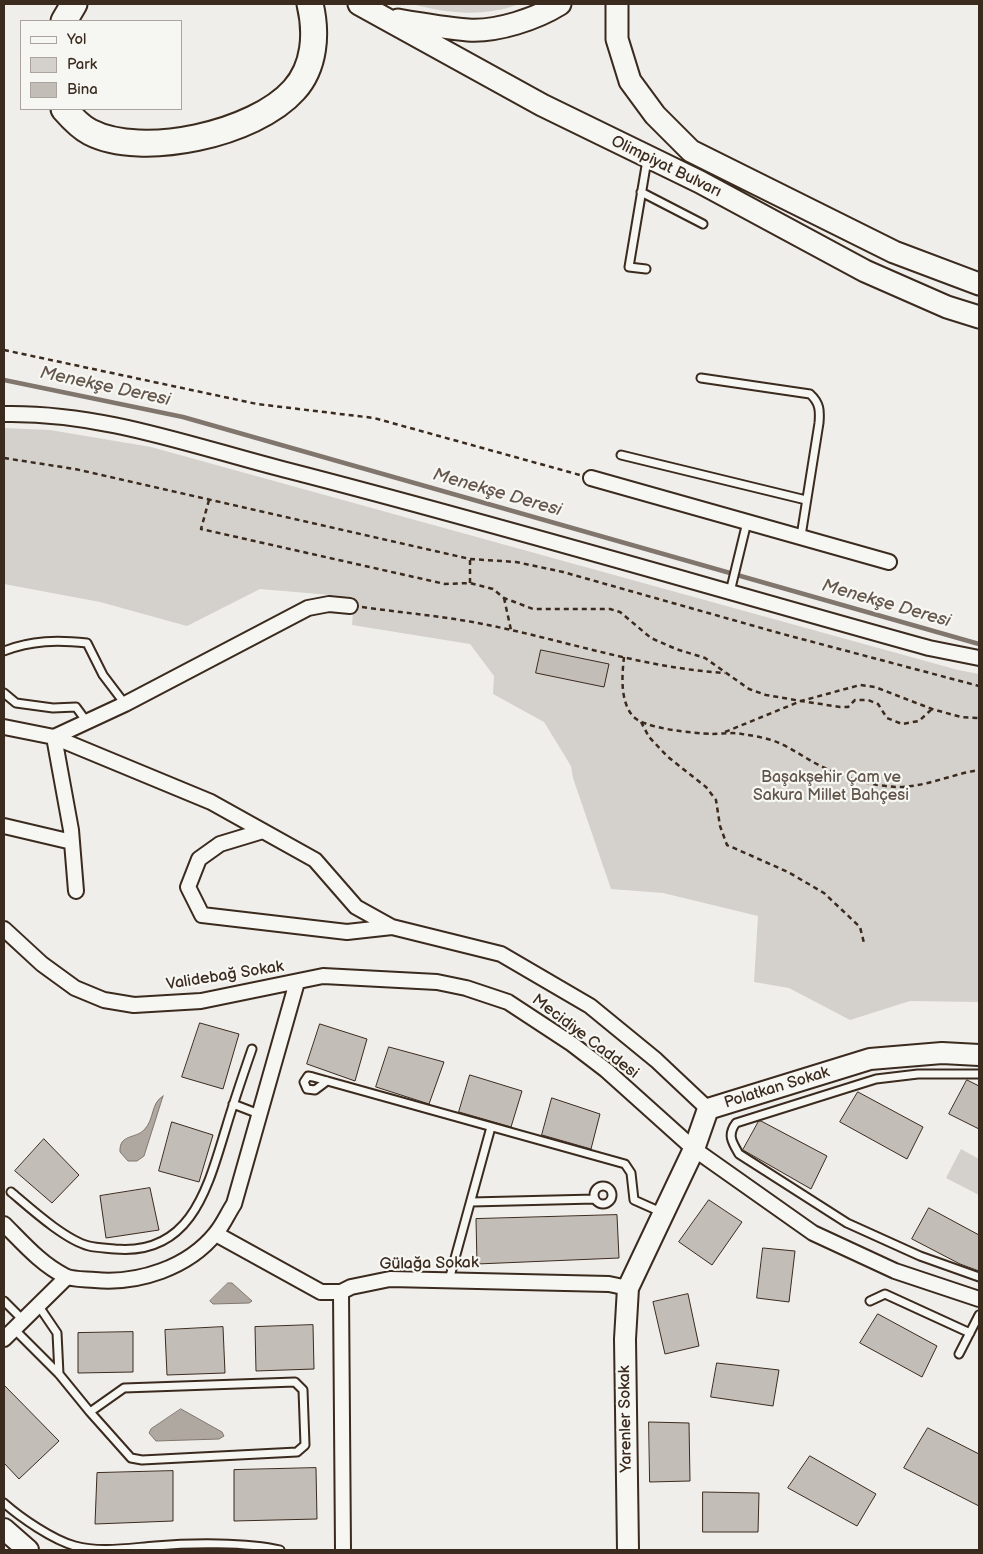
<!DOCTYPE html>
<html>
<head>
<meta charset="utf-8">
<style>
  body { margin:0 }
  #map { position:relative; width:983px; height:1554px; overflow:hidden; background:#efeeea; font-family:"Balsamiq Sans",sans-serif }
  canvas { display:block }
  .frame { position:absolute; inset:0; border:5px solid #3b2a1e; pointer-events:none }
  .legend { position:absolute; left:20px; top:20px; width:162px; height:90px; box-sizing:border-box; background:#f6f6f2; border:1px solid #aba49d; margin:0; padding:6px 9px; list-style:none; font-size:15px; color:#3b2a1e }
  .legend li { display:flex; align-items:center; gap:10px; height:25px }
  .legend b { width:25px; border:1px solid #aba49d }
</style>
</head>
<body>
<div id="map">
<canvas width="983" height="1554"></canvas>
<div class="frame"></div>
<ul class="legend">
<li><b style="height:6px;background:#f6f6f2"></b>Yol</li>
<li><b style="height:14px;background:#d4d1cc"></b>Park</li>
<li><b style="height:14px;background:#c2bdb7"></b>Bina</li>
</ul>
</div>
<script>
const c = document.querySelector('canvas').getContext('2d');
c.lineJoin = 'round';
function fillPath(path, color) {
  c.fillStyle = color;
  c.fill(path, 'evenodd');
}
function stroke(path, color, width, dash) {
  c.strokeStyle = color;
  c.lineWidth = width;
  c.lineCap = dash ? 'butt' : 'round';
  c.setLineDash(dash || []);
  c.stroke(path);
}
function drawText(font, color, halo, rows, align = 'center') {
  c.font = font + ' "Balsamiq Sans",sans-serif';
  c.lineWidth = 4.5;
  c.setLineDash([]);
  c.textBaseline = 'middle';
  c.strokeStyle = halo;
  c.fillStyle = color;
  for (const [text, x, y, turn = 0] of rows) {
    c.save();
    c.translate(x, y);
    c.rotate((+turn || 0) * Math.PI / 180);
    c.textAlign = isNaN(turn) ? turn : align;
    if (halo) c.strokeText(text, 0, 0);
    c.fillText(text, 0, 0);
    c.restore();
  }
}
const green = new Path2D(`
  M413 4H519C487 17 446 14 413 4Z
  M4 428 50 430 151 447 958 670 979 674V1002L910 1001 850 1020 789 988 754 982 758 916 663 893 611 889 573 778 571 766 544 722 493 694 494 676 470 644 352 625 354 597 260 589 187 626 100 602 4 584Z
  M961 1149 979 1159V1195L946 1178Z`);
const water = new Path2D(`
  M163 1096 144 1156 137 1161H128L120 1152C119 1134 135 1139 144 1130 155 1119 150 1104 163 1096Z
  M228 1283H232L252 1301 249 1303 213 1304 210 1301Z
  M181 1409 222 1432 224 1436 219 1439 156 1441 149 1433 151 1429Z`);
const stream = new Path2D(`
  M4 380 183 417 979 644`);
const building = new Path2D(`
  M541 650 609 664 604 687 536 673Z
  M200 1023 239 1034 223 1089 182 1077Z
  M320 1024 367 1039 355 1081 307 1064Z
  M389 1047 444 1062 429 1104 376 1087Z
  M470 1075 522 1091 511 1127 459 1112Z
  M967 1080 979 1086V1129L949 1114Z
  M858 1092 923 1127 907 1159 840 1122Z
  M552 1098 600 1114 591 1149 542 1135Z
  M759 1121H761L827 1156 811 1189 743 1150Z
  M172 1122 213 1135 199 1182 159 1171Z
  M44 1139 79 1175 52 1203 15 1171Z
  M150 1188 159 1230 106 1238 100 1196Z
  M709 1200 742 1222 712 1265 679 1242Z
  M929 1208 979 1235V1271L960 1264 912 1239Z
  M617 1215 619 1258 477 1264 476 1219Z
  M763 1248 795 1251 789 1302 757 1298Z
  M688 1294 699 1346 665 1354 653 1302Z
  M878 1314 937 1346 922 1377 860 1343Z
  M313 1325 314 1369 256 1371 255 1327Z
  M223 1327 225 1373 167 1375 165 1330Z
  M133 1332V1372L78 1373V1333Z
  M717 1363 779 1370 773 1406 711 1397Z
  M4 1385 59 1441 19 1479 4 1463Z
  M649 1422 689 1423 690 1481 650 1482Z
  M928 1428 979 1454V1506L904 1468Z
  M810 1456 876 1494 857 1526 788 1488Z
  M316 1468 317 1519 234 1521V1470Z
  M173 1471V1521L95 1524 97 1473Z
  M703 1492 759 1493 758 1532H703Z`);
const path = new Path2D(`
  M4 350 257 404 374 418 580 475
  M4 458 75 469 470 559 516 562 563 572 779 633 979 686
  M209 500 201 529 445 584 470 583 493 589 504 598 533 609H610L620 612 651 638 676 649 705 658 749 689 766 695 801 701 860 685 875 687 932 709 961 717 979 718
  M470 583V559
  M504 598 511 630
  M362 607C403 613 443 616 483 624 564 640 643 668 725 673
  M624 657C622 675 620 700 632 715 642 729 694 733 712 734 722 734 732 732 742 734 754 736 768 738 779 743 795 750 809 761 825 768 847 779 873 786 898 787 926 787 952 774 979 770
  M641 722 649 737 668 757 706 787 716 800 720 826 727 845 788 872 824 893 860 927 864 943
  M725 732 801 701 840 707H848L855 700H868L878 704 887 718 902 724 919 721 932 709`);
const lane = new Path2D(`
  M641 192 703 224
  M646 269 629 267 647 160
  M701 378 810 394C820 403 820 411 819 423L801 536
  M621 455 806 500
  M730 592 747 522
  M4 651C32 640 58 640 87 643L103 675 125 704
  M4 693 16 703 53 708 76 707 87 722
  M979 1074H918L876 1079 736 1123C727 1135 732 1142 739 1154L847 1223 920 1256 979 1277
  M327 1081 315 1090 307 1089 304 1082 308 1076 313 1077 625 1164 631 1173 634 1200 661 1212
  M233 1104 259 1114
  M594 1195a9 9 0 1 1 18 0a9 9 0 1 1-18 0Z
  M11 1192C30 1208 65 1240 89 1246 97 1248 107 1248 115 1249 192 1256 208 1186 226 1128 234 1101 243 1075 252 1049
  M471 1202 595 1199
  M449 1280 491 1127
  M4 1301 23 1320
  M870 1301 885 1294 970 1333
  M38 1305 57 1333 59 1374
  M14 1329 59 1374 90 1412 124 1388 295 1382 303 1390 305 1445 297 1452 142 1460 131 1458 90 1412
  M959 1354 979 1315
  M4 1503C21 1518 53 1540 75 1546 100 1553 129 1548 155 1546 189 1543 248 1542 280 1550`);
const street = new Path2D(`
  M4 414C103 412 195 447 290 471 504 526 716 589 929 648L979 658
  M591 478 889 562
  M4 727 54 737 211 802 315 860 356 907 392 927 501 954 590 1006 656 1060 708 1109
  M4 826 72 842
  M263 831 220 844 199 859 188 887 202 915 347 932 392 927
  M76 891 71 830 54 737 125 704 308 608 329 604 350 606
  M4 929 42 964 75 988 104 1000 134 1005 201 1001 323 976 437 982 466 988 508 1002 572 1044 606 1070 694 1149 813 1233 895 1271 979 1299
  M4 1224C23 1243 41 1264 65 1276 73 1280 86 1279 95 1280 138 1284 188 1268 216 1233 223 1225 228 1213 234 1204L297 982
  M216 1234 321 1292H341L351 1287 390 1279 609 1284 628 1288
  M341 1292 343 1550
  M4 1339 67 1277`);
const secondary = new Path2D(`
  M4 1529 28 1550
  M628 1550 625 1339 628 1288 694 1149 708 1109 870 1059 942 1053 979 1055`);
const primary = new Path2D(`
  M359 4 542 105 700 182 865 271 947 307 979 317
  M617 4V39L630 81 655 115 691 151 894 252 979 284
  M398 20C421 24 444 28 468 30 497 32 536 19 560 4`);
const highway = new Path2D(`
  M64 21 74 4
  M64 109C71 117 80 127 90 132 142 159 255 134 294 90 315 67 317 33 310 4`);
const streetNames = [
  ["Olimpiyat Bulvarı",666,167,26],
  ["Validebağ Sokak",225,976,-9],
  ["Mecidiye Caddesi",585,1037,37],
  ["Polatkan Sokak",777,1088,-17],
  ["Gülağa Sokak",429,1264,-1],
  ["Yarenler Sokak",626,1419,-91]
];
const parkNames = [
  ["Başakşehir Çam ve",831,778],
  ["Sakura Millet Bahçesi",831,796]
];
const waterNames = [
  ["Menekşe Deresi",105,387,12],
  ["Menekşe Deresi",497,493,16],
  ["Menekşe Deresi",886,604,16]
];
fillPath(green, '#d4d1cc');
fillPath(water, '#afa8a1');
stroke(water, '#81766d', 1);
stroke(stream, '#81766d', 4.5);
fillPath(building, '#c2bdb7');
stroke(building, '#3b2a1e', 1);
stroke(lane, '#3b2a1e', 11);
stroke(street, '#3b2a1e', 18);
stroke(secondary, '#3b2a1e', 24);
stroke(primary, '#3b2a1e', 25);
stroke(highway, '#3b2a1e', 29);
stroke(path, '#3b2a1e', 2.5, [5, 4]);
stroke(lane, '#f6f6f2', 7);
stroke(street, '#f6f6f2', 14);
stroke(secondary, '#f6f6f2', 20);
stroke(primary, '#f6f6f2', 21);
stroke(highway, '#f6f6f2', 25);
drawText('16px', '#3b2a1e', '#f6f6f2', streetNames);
drawText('16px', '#61544a', '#f6f6f2', parkNames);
drawText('italic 18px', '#64564c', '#f6f6f2', waterNames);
</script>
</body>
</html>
